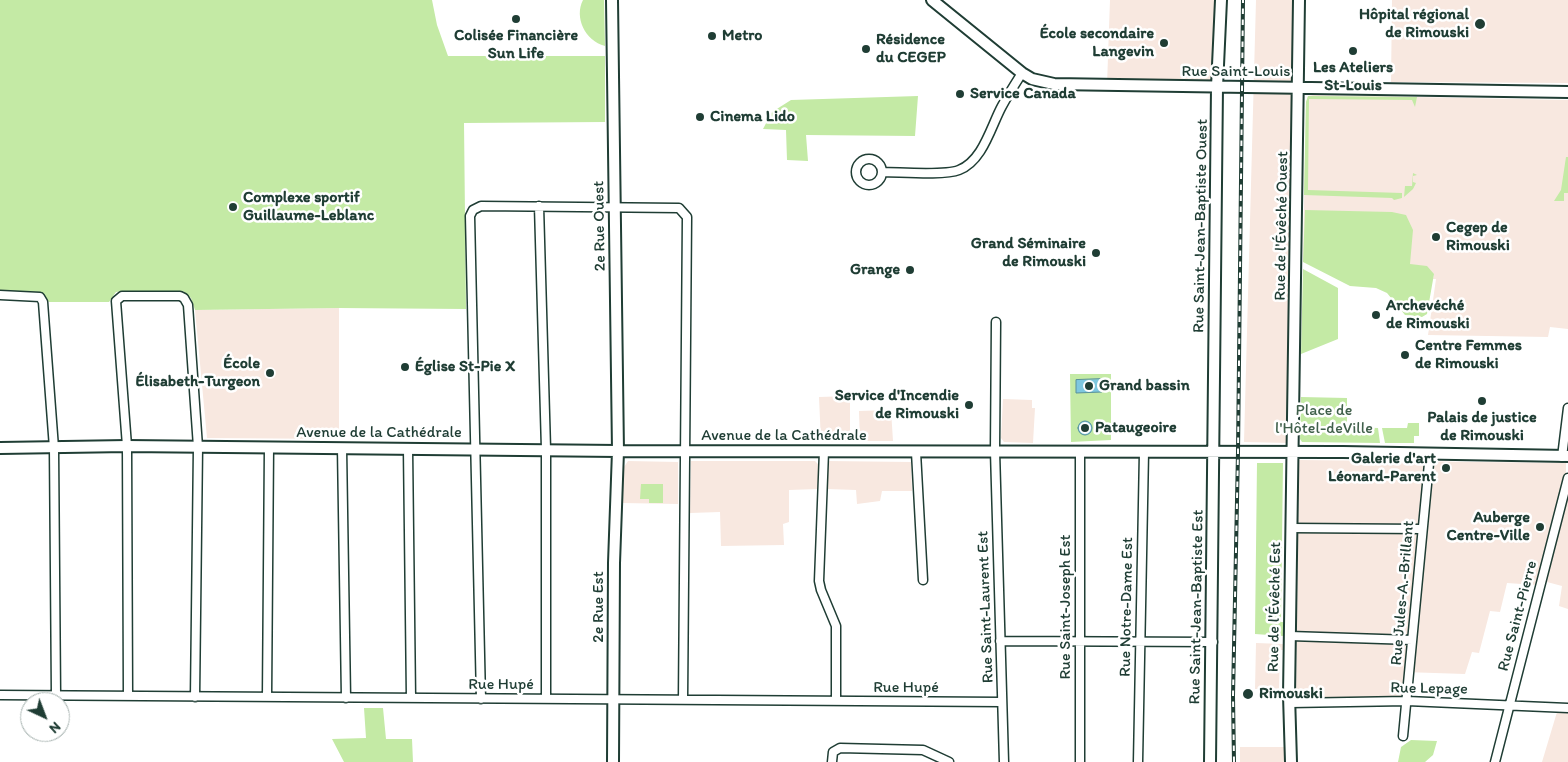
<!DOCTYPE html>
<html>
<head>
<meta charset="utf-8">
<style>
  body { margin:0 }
  #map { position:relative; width:1568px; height:762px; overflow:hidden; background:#fff; font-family:Itim,sans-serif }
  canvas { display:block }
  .north { position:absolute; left:20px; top:692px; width:50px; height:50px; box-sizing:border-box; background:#fff; border:1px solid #a5b1ae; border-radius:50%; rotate:137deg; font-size:14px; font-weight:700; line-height:20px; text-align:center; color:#1f3d34 }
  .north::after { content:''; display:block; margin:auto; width:18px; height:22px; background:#1f3d34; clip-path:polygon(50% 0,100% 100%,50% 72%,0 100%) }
</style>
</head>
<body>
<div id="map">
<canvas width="1568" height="762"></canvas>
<div class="north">N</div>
</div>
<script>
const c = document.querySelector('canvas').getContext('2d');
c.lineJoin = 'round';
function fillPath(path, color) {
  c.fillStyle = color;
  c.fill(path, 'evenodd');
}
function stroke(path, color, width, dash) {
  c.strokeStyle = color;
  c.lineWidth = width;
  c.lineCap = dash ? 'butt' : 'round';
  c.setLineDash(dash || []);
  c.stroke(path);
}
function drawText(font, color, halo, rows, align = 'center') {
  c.font = font + ' Itim,sans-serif';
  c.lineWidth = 5;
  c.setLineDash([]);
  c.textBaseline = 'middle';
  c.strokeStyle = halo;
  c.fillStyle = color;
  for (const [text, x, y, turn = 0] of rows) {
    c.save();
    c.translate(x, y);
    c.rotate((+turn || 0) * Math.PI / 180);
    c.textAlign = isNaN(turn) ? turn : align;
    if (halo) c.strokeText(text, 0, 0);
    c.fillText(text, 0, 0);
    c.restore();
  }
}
const built = new Path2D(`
  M1110 0H1221L1217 87 1107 85Z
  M1256 0H1295L1289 443 1244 442Z
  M1392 0H1568V83L1391 82Z
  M1313 95 1568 100V329L1550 327 1548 337 1428 335 1436 279H1433L1434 274 1303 260 1306 102 1308 96Z
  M339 308V439L207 438 195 310Z
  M850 396V441L821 442 819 397Z
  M1003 399 1032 400V408H1035L1033 443 1004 442 1001 438Z
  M891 410 893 441H860L859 411Z
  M1299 460 1566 463V474L1536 585 1507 583 1500 612 1490 611 1479 653 1472 652 1465 674 1404 672 1401 698 1296 697Z
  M628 461 678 462V504L622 503 621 482 624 467Z
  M691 461H815L818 464V489L789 490V522L783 524 784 545 721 546 720 512 690 513Z
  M828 461 911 462 912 491H882L880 501 857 504 856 490 827 489Z
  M1568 490V609L1559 606 1562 586 1547 582Z
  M1256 643 1283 644V650H1280L1279 689H1255Z
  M1557 712H1568V762H1542Z
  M1240 747H1284V762H1240Z`);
const green = new Path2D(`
  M0 0H432L437 25 448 56H605V122L464 123 466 309 339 308 195 310 191 298 183 291H123L116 292 109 302H49L41 292 0 291Z
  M583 0H604L605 46C585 41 574 17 583 0Z
  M918 96 915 136 806 135 808 161 787 160 786 130 763 129 772 112 791 100Z
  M1308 96 1417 97 1415 107 1412 100 1309 99 1308 190 1402 193V198L1394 200 1392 198 1304 195 1306 102Z
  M1566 157H1568V193H1564V201H1554L1561 190Z
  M1413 173 1417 175 1413 176V182L1416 183 1413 189 1404 197 1405 186H1412Z
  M1305 210 1392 212 1406 215 1413 230 1410 264 1427 266 1434 274 1427 314 1422 317 1405 315 1387 293 1376 288 1350 286 1303 262Z
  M1303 269 1338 288V339L1301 354Z
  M1070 374H1111V440L1071 442Z
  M1301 397 1347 398V427L1378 428 1380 443 1302 442 1300 439Z
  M1408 423H1419V436H1414V443H1385L1382 428H1407Z
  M1257 463H1283L1281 622H1285L1283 636 1255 634Z
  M641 484H663V503H649V499H640Z
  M364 708H383L386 739H412L413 762H344L332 739 366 738Z
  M1411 740 1437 741 1433 755 1425 762H1398L1401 747Z`);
const water = new Path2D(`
  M1102 379V392L1076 393V380Z
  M1078 428a7 7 0 1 1 14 0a7 7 0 1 1-14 0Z`);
const minor = new Path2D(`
  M856 172a13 13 0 1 1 26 0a13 13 0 1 1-26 0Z
  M882 172C900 172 944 176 959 170 983 161 991 126 1002 106 1008 95 1015 84 1022 73
  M539 206 546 449V699
  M0 295 40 297 43 302 54 448 56 696
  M996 322 995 451 1004 762
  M342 448 346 698
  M408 449 411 698
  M824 451 819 581 821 590 836 626V701
  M916 452 923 580
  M1080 453V762
  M1562 457 1568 408
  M1291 528 1422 529
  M1290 636 1412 640
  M1000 641 1213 642
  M0 695 1002 702
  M128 696 127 446 116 301 122 296H180L184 298 188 305 198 447 195 697
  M267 697 269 447
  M481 699 470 216 473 210 481 206 679 208 687 217 683 700
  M1290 703 1407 701 1568 708
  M1403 736 1430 453
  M832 762 833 752 840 748 923 750 949 762
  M1138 762 1144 452
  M1495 762 1568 478`);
const tertiary = new Path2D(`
  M612 0 618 451 614 563 613 762
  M932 0 1022 73 1032 79 1054 84 1568 92
  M0 448 127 446 618 451 1343 452 1568 456
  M1210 762 1217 87 1221 0
  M1291 762 1289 695 1299 0`);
const rail = new Path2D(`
  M1234 762 1233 696 1238 452 1243 0`);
const markers = [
  [516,19,5,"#1f3d34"],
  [1480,24,6,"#1f3d34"],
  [712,36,5,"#1f3d34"],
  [1164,43,5,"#1f3d34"],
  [866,49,5,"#1f3d34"],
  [1353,51,5,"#1f3d34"],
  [960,94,5,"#1f3d34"],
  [700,117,5,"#1f3d34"],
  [233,207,5,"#1f3d34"],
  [1436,237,5,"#1f3d34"],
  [1096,253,5,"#1f3d34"],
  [910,270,5,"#1f3d34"],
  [1376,315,5,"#1f3d34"],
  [1405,355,5,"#1f3d34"],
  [405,367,5,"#1f3d34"],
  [270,373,5,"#1f3d34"],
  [1089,386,5,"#1f3d34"],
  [1482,401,5,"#1f3d34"],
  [969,405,5,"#1f3d34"],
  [1085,428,5,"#1f3d34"],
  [1446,468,5,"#1f3d34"],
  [1540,527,5,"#1f3d34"],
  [1248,694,6,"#1f3d34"]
];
const poiNames = [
  ["Hôpital régional",1469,15,"right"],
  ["de Rimouski",1469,33,"right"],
  ["École secondaire",1154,34,"right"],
  ["Langevin",1154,52,"right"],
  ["Colisée Financière",516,36,"center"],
  ["Sun Life",516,54,"center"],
  ["Metro",722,36],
  ["Résidence",876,40],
  ["du CEGEP",876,58],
  ["Les Ateliers",1353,68,"center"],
  ["St-Louis",1353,86,"center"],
  ["Service Canada",970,94],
  ["Cinema Lido",710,117],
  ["Complexe sportif",243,198],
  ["Guillaume-Leblanc",243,216],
  ["Cegep de",1446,228],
  ["Rimouski",1446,246],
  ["Grand Séminaire",1086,244,"right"],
  ["de Rimouski",1086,262,"right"],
  ["Grange",900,270,"right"],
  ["Archevéché",1386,306],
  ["de Rimouski",1386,324],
  ["Centre Femmes",1415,346],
  ["de Rimouski",1415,364],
  ["École",260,364,"right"],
  ["Élisabeth-Turgeon",260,382,"right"],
  ["Église St-Pie X",415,367],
  ["Grand bassin",1099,386],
  ["Service d'Incendie",959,396,"right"],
  ["de Rimouski",959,414,"right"],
  ["Palais de justice",1482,418,"center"],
  ["de Rimouski",1482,436,"center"],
  ["Pataugeoire",1095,428],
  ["Galerie d'art",1436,459,"right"],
  ["Léonard-Parent",1436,477,"right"],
  ["Auberge",1530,518,"right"],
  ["Centre-Ville",1530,536,"right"],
  ["Rimouski",1259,694]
];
const streetNames = [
  ["Rue Saint-Louis",1236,72],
  ["2e Rue Ouest",600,226,-91],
  ["Rue Saint-Jean-Baptiste Ouest",1201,226,-89],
  ["Rue de l'Évêché Ouest",1282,226,-89],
  ["Avenue de la Cathédrale",379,433],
  ["Avenue de la Cathédrale",784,436],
  ["Rue Jules-A.-Brillant",1403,593,-85],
  ["2e Rue Est",599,607,-90],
  ["Rue Saint-Laurent Est",986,607,-92],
  ["Rue Saint-Joseph Est",1066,607,-90],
  ["Rue Notre-Dame Est",1127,607,-89],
  ["Rue Saint-Jean-Baptiste Est",1197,607,-89],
  ["Rue de l'Évêché Est",1275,607,-89],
  ["Rue Saint-Pierre",1518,616,-75],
  ["Rue Hupé",501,685],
  ["Rue Hupé",906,688],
  ["Rue Lepage",1429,689,1]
];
const parkNames = [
  ["Place de",1324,411],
  ["l'Hôtel-deVille",1324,429]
];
fillPath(built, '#f8e8e0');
fillPath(green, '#c4eaa5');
fillPath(water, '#7ec7df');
stroke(water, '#58909b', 1);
stroke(minor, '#1f3d34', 11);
stroke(tertiary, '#1f3d34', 14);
stroke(minor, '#fff', 8);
stroke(tertiary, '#fff', 10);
stroke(rail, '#1f3d34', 4);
stroke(rail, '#fff', 2, [5.5]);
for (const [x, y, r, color] of markers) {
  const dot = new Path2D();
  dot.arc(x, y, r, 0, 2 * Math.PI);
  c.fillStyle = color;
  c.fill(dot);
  stroke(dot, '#fff', 2);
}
drawText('bold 16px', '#1f3d34', '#fff', poiNames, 'left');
drawText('16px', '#1f3d34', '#fff', streetNames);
drawText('16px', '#40604b', '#fff', parkNames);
</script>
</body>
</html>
